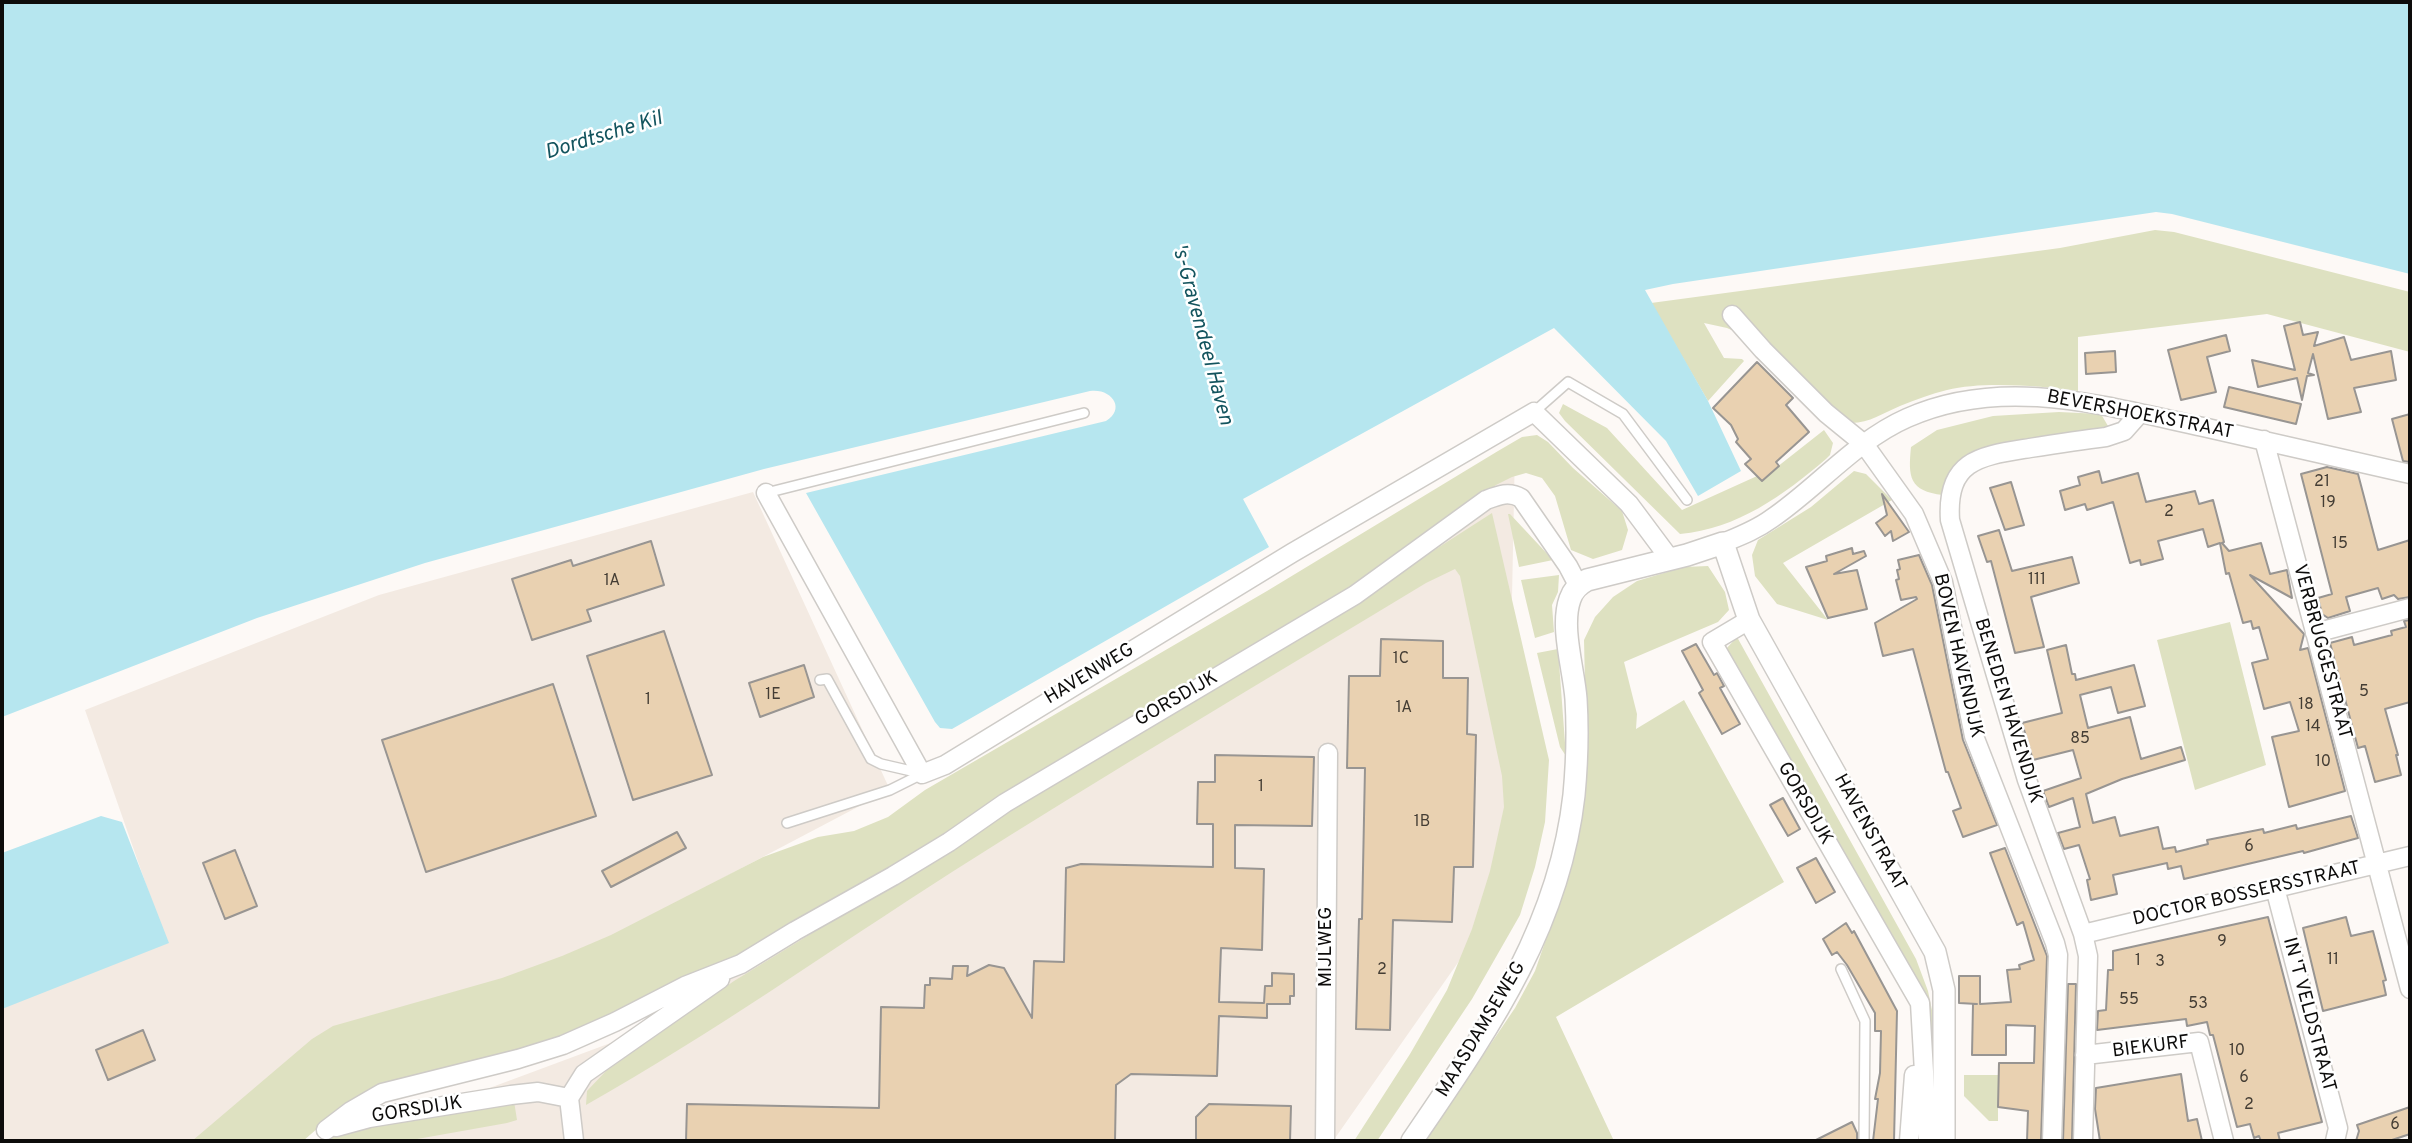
<!DOCTYPE html>
<html>
<head>
<meta charset="utf-8">
<style>
  body { margin:0 }
  #map { position:relative; width:2412px; height:1143px; overflow:hidden; background:#fdf9f6; font-family:Overpass,sans-serif }
  canvas { display:block }
  .frame { position:absolute; inset:0; border:4px solid #0d0c0b; pointer-events:none }
</style>
</head>
<body>
<div id="map">
<canvas width="2412" height="1143"></canvas>
<div class="frame"></div>
</div>
<script>
const c = document.querySelector('canvas').getContext('2d');
c.lineJoin = 'round';
function fillPath(path, color) {
  c.fillStyle = color;
  c.fill(path, 'evenodd');
}
function stroke(path, color, width, dash) {
  c.strokeStyle = color;
  c.lineWidth = width;
  c.lineCap = dash ? 'butt' : 'round';
  c.setLineDash(dash || []);
  c.stroke(path);
}
function drawText(font, color, halo, rows, align = 'center') {
  c.font = font + ' Overpass,sans-serif';
  c.lineWidth = 5;
  c.setLineDash([]);
  c.textBaseline = 'middle';
  c.strokeStyle = halo;
  c.fillStyle = color;
  for (const [text, x, y, turn = 0] of rows) {
    c.save();
    c.translate(x, y);
    c.rotate((+turn || 0) * Math.PI / 180);
    c.textAlign = isNaN(turn) ? turn : align;
    if (halo) c.strokeText(text, 0, 0);
    c.fillText(text, 0, 0);
    c.restore();
  }
}
const built = new Path2D(`
  M1515 449 1506 894 1333 1141H347L624 1038Z
  M753 492 890 790 495 998 202 1141H2V997L164 936 85 710 379 595Z`);
const green = new Path2D(`
  M2155 230 2174 232 2410 292V352L2267 314 2078 337V391C2041 386 1983 381 1947 390 1931 394 1915 400 1900 406 1883 413 1868 424 1849 423L1775 349 1727 328 1704 323 1724 358 1742 359 1744 361 1708 401 1651 303 2060 248Z
  M1563 404 1607 428 1682 510 1777 467 1824 430 1833 443 1830 455 1826 459C1784 495 1737 529 1680 534L1565 421 1559 413Z
  M2059 412 2101 414 2108 426 2095 435 1992 450 1943 495C1909 491 1908 477 1911 447L1937 430 1993 416Z
  M1537 435 1548 442 1573 468 1622 511 1628 530 1622 550 1593 559 1571 550 1555 496 1542 478 1526 473 1512 477 1496 485 1426 538 1292 624 759 952 550 1042 368 1090 349 1101 303 1141H192L312 1039 333 1026 502 978 562 956 611 935 763 857 818 837 854 831 888 817 925 790 1267 591 1498 451 1522 437Z
  M1854 471 1866 474 1892 500 1783 563 1828 620 1777 604 1755 576 1752 555 1758 540 1811 507Z
  M1492 513 1549 760 1545 822 1535 867 1520 915 1472 999 1377 1141H1354L1410 1054 1447 990 1472 929 1490 871 1504 807 1502 776 1460 576 1455 569 1426 583C1267 679 1108 773 952 872 830 950 712 1034 586 1105L587 1091 606 1071 734 981 1391 578Z
  M1508 514H1510L1553 560 1519 567Z
  M1708 566 1725 592 1729 610 1718 622 1624 662 1637 714 1636 729 1684 700 1784 882 1556 1017 1614 1141H1425L1515 1008 1535 971 1571 867 1581 822 1587 771 1584 640 1595 617 1613 597 1637 581 1684 567Z
  M1559 575 1558 592 1552 605 1554 632 1535 638 1521 580Z
  M2230 622 2266 765 2195 790 2157 640Z
  M1737 637 1916 959 1928 991 1933 1015 1931 1077 1918 1016 1726 649Z
  M1558 649 1566 756 1560 747 1537 653Z
  M1964 1075H1998V1121H1989L1964 1096Z
  M514 1101 517 1120 507 1123 406 1141H324L334 1133Z`);
const water = new Path2D(`
  M2 2H2410V274L2172 214 2156 212 1673 284 1645 290 1708 401 1741 471 1698 496 1666 441 1554 328 1243 499 1269 547 952 729 940 728 935 722 806 493 1106 421C1126 409 1112 388 1090 391L764 469 425 563 257 618 2 717Z
  M101 816 122 822 169 943 2 1009V853Z`);
const building = new Path2D(`
  M2300 322 2303 335 2318 332 2314 346 2344 337 2351 360 2391 351 2396 380 2354 388 2361 412 2328 419 2313 354 2308 373 2314 375 2307 376 2302 400 2297 378 2258 387 2252 360 2295 370 2284 326Z
  M2226 335 2230 351 2207 357 2216 392 2181 400 2168 350Z
  M2115 351 2116 372 2086 374 2085 353Z
  M1757 362 1793 398 1786 405 1809 432 1776 462 1779 466 1762 481 1745 464 1751 459 1736 442 1738 439 1731 425 1713 408Z
  M2229 387 2301 404 2296 424 2224 407Z
  M2410 414V462L2403 461 2392 419Z
  M2327 467 2358 474 2378 550 2410 540V597L2398 599 2394 595 2382 599 2378 588 2346 597 2350 611 2328 618 2322 614 2318 598 2332 594 2301 474Z
  M2099 471 2102 483 2138 473 2146 502 2195 491 2199 504 2213 500 2224 542 2222 543 2229 551 2261 543 2270 574 2287 570 2292 598 2250 575 2304 634 2300 650 2308 648 2345 791 2289 807 2272 737 2299 731 2290 702 2264 709 2252 663 2268 659 2259 627 2253 629 2251 621 2243 623 2229 573 2226 574 2220 543 2208 547 2203 529 2158 541 2163 559 2141 565 2140 560 2130 563 2113 502 2087 510 2085 504 2065 510 2060 491 2080 485 2078 477Z
  M2011 482 2024 525 2005 530 1990 488Z
  M1882 494 1909 532 1893 541 1891 531 1885 536 1876 523 1887 515Z
  M1999 530 2012 571 2072 557 2079 583 2031 597 2044 647 2015 653 1991 561 1987 562 1978 536Z
  M651 541 664 585 587 610 591 621 532 640 512 579 571 560 573 566Z
  M1852 548 1853 554 1864 551 1866 556 1834 574 1857 570 1867 609 1828 618 1806 567 1827 561 1826 556Z
  M1919 555 1932 585 1963 740 1997 825 1963 837 1953 811 1961 808 1948 772H1946L1913 649 1883 656 1875 623 1917 599 1916 597 1901 600 1896 580 1899 579 1897 570 1900 569 1898 560Z
  M2410 620V702L2385 709 2398 755H2396L2401 775 2375 782 2365 746 2358 748 2330 643 2352 637 2354 645 2392 635 2391 631 2406 627 2404 621Z
  M664 631 712 775 633 800 587 656Z
  M1381 639 1443 641V678H1468L1467 734 1476 735 1473 867H1454L1452 922 1393 920 1390 1030 1356 1029 1359 919H1362L1365 768H1347L1349 676H1380Z
  M1696 644 1714 675 1717 673 1724 686 1720 688 1740 724 1722 734 1699 693 1703 690 1682 651Z
  M2066 645 2072 674H2075L2076 680 2134 665 2145 706 2118 713 2111 687 2080 695 2088 728 2130 717 2141 759 2181 747 2185 760 2122 779 2086 794 2093 823 2115 817 2120 836 2158 827 2163 849 2175 847 2176 852 2208 844 2207 840 2263 829 2264 833 2296 825 2297 829 2351 816 2358 838 2304 853 2303 851 2184 879 2181 866 2168 869 2167 863 2113 875 2117 894 2091 900 2087 880 2090 879 2079 845 2064 849 2058 833 2080 827 2073 798 2049 807 2043 791 2081 778 2073 750 2033 760 2022 723 2062 713 2047 650Z
  M804 665 814 697 760 717 749 683Z
  M553 684 596 816 426 872 382 740Z
  M1215 755 1314 757 1312 826 1235 825V868L1264 869 1262 950 1221 948 1219 1002 1264 1003 1265 986H1272V973L1294 974V996H1290V1004H1267V1018L1219 1016 1217 1076 1131 1074 1116 1085 1115 1141H686L687 1104 879 1108 881 1007 924 1008 925 985H930V978L952 979 953 966H968L967 976 989 965 1004 968 1032 1018 1034 961 1064 962 1066 868 1081 864 1213 867V824H1197L1198 782H1215Z
  M1783 798 1800 829 1788 836 1770 805Z
  M677 832 686 848 611 887 602 871Z
  M2005 848 2047 956 2041 1141H2027L2028 1111 1998 1107 1999 1063H2034L2035 1026 2006 1025V1055H1972L1973 1004H1977L1959 1003V976H1980V1004L2011 1002 2007 970 2020 969 2019 965 2034 960 2023 922 2017 925 1990 853Z
  M235 850 257 906 225 919 203 863Z
  M1816 858 1835 892 1816 903 1797 868Z
  M2268 917 2322 1122 2278 1133 2280 1141H2261L2259 1136 2254 1138 2250 1124 2237 1127 2213 1035H2210L2207 1022 2187 1026 2186 1019 2097 1030 2098 1011 2106 1010 2108 970H2113V951Z
  M2346 917 2351 936 2373 931 2386 980 2383 981 2386 995 2323 1011 2303 928Z
  M1846 923 1852 933 1854 931 1897 1011 1894 1141H1873L1878 1099H1875L1880 1073 1881 1031H1875V1013L1847 965 1837 952 1832 955 1823 939Z
  M2068 984H2076L2072 1141H2063Z
  M143 1030 155 1060 108 1080 96 1050Z
  M2181 1074 2188 1121 2197 1119 2202 1141H2100L2095 1109 2096 1088Z
  M1209 1104 1291 1106 1290 1141H1196V1117Z
  M2410 1107V1134L2389 1141H2356L2359 1131 2357 1125Z
  M1852 1122 1857 1133V1141H1814Z`);
const service = new Path2D(`
  M1534 412 1568 382 1623 414 1687 500
  M766 493 1084 413
  M820 680 827 679 871 759 881 764 920 773
  M787 823 890 790 922 774
  M1841 969 1865 1021 1864 1141`);
const minor = new Path2D(`
  M1732 315 1763 350 1826 413 1864 444 1914 514 1943 582 1974 736 2055 943 2058 955 2052 1141
  M2264 440 2410 989
  M766 493 922 774 945 765 1292 553 1534 412 1629 504 1670 559
  M1723 543C1740 536 1756 530 1771 519 1817 488 1855 441 1907 418 2003 375 2105 406 2203 427 2272 442 2341 458 2410 474
  M1749 620 1712 642 1920 1003 1928 1141
  M2315 633 2410 608
  M2275 888 2338 1128 2335 1141
  M2083 934 2410 856
  M2085 1055 2199 1042 2224 1141
  M569 1098 574 1141
  M336 1127 369 1118 511 1095 538 1092 569 1098 584 1074 720 979
  M326 1130 351 1111 382 1093 518 1059 563 1045 615 1022 685 986 741 964 795 931 893 876 949 842 1005 803 1355 595 1486 500C1499 495 1509 491 1521 498L1568 566 1578 585
  M1325 1141 1328 753
  M1909 1141 1914 1075
  M2083 1141 2088 956 2083 934 2027 780 1950 520C1946 459 1981 456 2030 448 2055 444 2081 440 2106 437L2124 431 2140 413`);
const tertiary = new Path2D(`
  M1412 1141C1486 1032 1559 930 1574 795 1577 763 1578 731 1576 699 1574 670 1560 627 1570 599 1573 590 1578 585 1587 580L1687 555 1723 543 1749 620 1935 952 1944 990V1141`);
const numberNames = [
  ["21",2322,483],
  ["19",2328,504],
  ["2",2169,513],
  ["15",2340,545],
  ["111",2037,581],
  ["1A",612,582],
  ["1C",1401,660],
  ["5",2364,693],
  ["1E",773,696],
  ["1",648,701],
  ["18",2306,706],
  ["1A",1404,709],
  ["14",2313,728],
  ["85",2080,740],
  ["10",2323,763],
  ["1",1261,788],
  ["1B",1422,823],
  ["6",2249,848],
  ["9",2222,943],
  ["11",2333,961],
  ["1",2138,962],
  ["3",2160,963],
  ["2",1382,971],
  ["55",2129,1001],
  ["53",2198,1005],
  ["10",2237,1052],
  ["6",2244,1079],
  ["2",2249,1106],
  ["6",2395,1126]
];
const streetNames = [
  ["BEVERSHOEKSTRAAT",2140,416,11],
  ["VERBRUGGESTRAAT",2321,652,75],
  ["BOVEN HAVENDIJK",1957,656,77],
  ["HAVENWEG",1090,675,-31],
  ["GORSDIJK",1177,700,-30],
  ["BENEDEN HAVENDIJK",2007,711,73],
  ["GORSDIJK",1804,804,60],
  ["HAVENSTRAAT",1869,833,61],
  ["DOCTOR BOSSERSSTRAAT",2247,895,-13],
  ["MIJLWEG",1327,947,-90],
  ["IN 'T VELDSTRAAT",2308,1015,75],
  ["MAASDAMSEWEG",1482,1030,-59],
  ["BIEKURF",2151,1048,-7],
  ["GORSDIJK",417,1111,-9]
];
const waterNames = [
  ["Dordtsche Kil",604,137,-17],
  ["'s-Gravendeel Haven",1201,335,75]
];
fillPath(built, '#f3eae2');
fillPath(green, '#dee1c1');
fillPath(water, '#b6e6ef');
fillPath(building, '#e9d1b1');
stroke(building, '#989592', 2);
stroke(service, '#cecbc7', 12);
stroke(minor, '#cecbc7', 21);
stroke(tertiary, '#cecbc7', 24);
stroke(service, '#fff', 9);
stroke(minor, '#fff', 18);
stroke(tertiary, '#fff', 21);
drawText('16px', '#443d34', null, numberNames);
drawText('19px', '#0d0c0b', '#fff', streetNames);
drawText('italic 21px', '#13545e', '#fff', waterNames);
</script>
</body>
</html>
